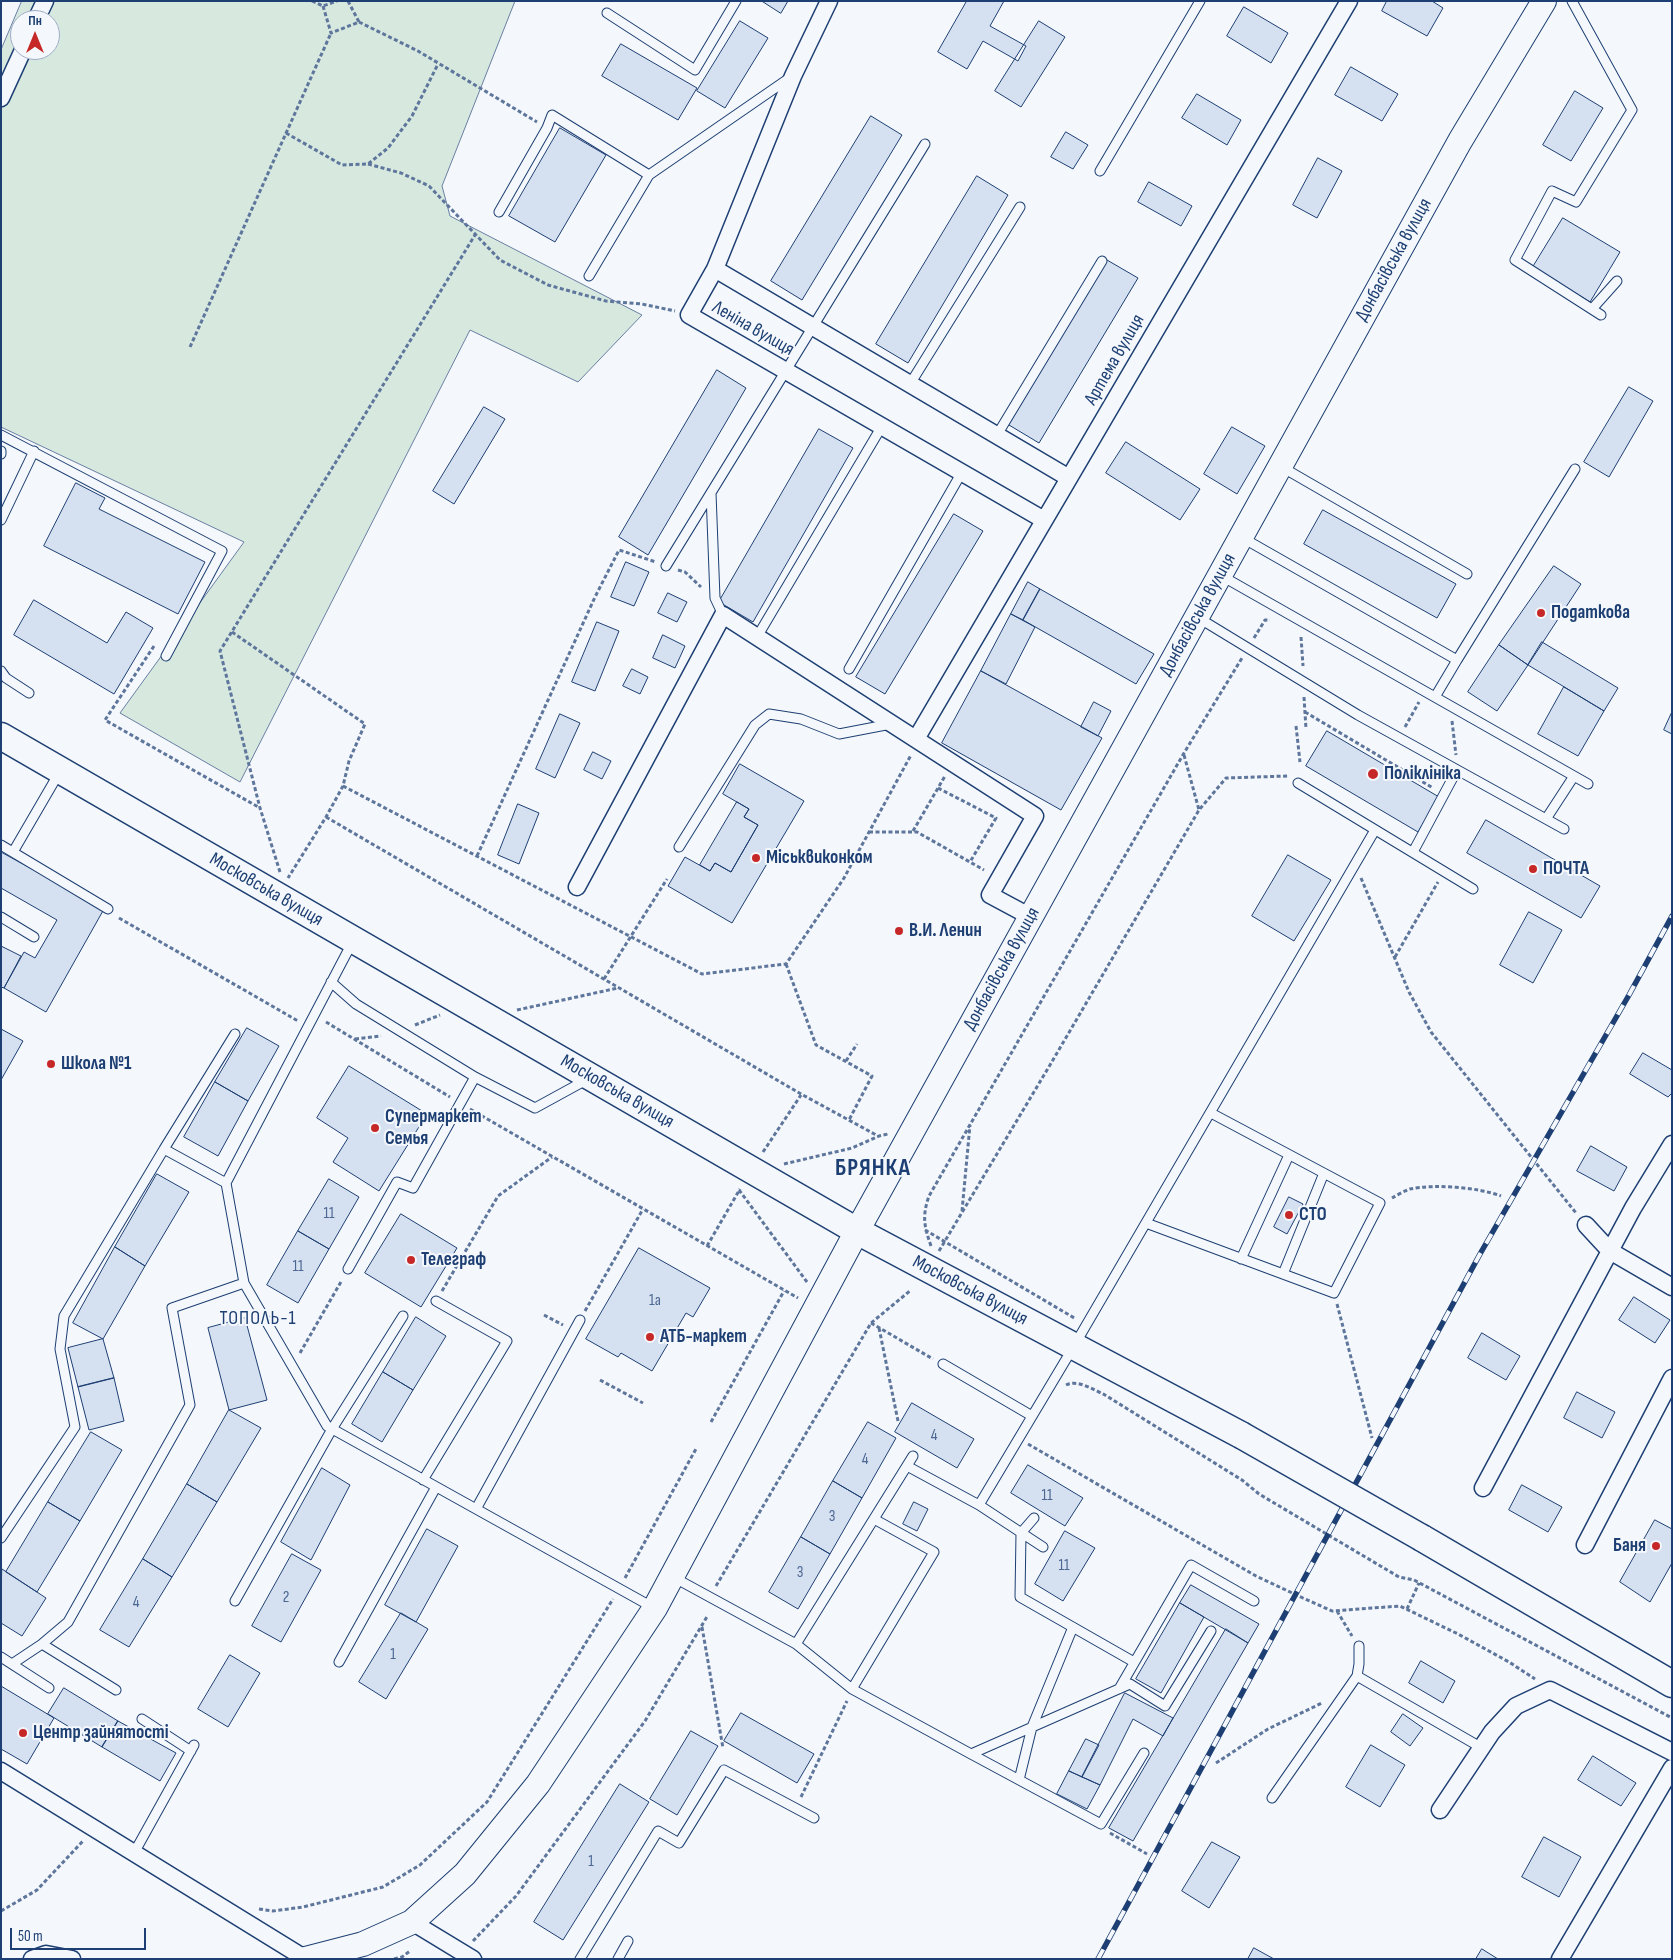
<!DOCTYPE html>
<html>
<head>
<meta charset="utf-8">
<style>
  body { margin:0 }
  #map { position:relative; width:1673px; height:1960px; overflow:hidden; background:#f4f7fb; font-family:"Sofia Sans Condensed",sans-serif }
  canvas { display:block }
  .frame { position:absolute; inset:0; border:2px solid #1d3f73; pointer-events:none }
  .north { position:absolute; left:10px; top:10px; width:50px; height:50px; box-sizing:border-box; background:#f4f7fb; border:1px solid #9eadc5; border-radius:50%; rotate:0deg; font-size:14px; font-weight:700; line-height:20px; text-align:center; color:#1d3f73 }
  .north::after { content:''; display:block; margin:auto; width:18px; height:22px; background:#c62828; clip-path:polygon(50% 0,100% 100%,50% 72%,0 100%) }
  .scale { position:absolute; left:10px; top:1928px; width:136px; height:22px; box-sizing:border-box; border:2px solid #1d3f73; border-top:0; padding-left:6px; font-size:15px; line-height:18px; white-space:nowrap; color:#1d3f73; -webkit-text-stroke:4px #f4f7fb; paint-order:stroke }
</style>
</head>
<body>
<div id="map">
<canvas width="1673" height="1960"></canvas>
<div class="frame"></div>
<div class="north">Пн</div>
<div class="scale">50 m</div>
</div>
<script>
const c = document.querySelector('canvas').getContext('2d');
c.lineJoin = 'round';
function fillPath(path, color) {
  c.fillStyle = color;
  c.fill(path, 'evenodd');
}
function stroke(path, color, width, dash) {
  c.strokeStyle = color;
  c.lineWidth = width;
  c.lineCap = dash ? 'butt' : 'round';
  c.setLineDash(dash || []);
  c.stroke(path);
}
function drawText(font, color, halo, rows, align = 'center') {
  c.font = font + ' "Sofia Sans Condensed",sans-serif';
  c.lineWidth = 4;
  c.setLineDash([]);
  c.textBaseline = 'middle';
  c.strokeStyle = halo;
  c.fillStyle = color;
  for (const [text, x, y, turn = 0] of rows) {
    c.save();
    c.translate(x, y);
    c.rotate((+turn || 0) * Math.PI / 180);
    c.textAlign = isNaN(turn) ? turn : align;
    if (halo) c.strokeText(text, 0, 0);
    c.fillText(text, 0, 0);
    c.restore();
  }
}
const green = new Path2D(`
  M22 1H515L442 186 450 216 642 315 578 382 470 330 240 782 120 713 244 542 1 427V50ZM20 20H50V50H20Z`);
const building = new Path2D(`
  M762 1H788L781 13Z
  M967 1H1004L990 26 1026 46 1018 61 983 41 967 69 938 52Z
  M1387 1H1432L1443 8 1427 36 1382 11Z
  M1244 7 1288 33 1271 63 1227 36Z
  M740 21 768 38 725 108 697 91Z
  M1039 21 1065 37 1021 107 995 91Z
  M621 44 697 88 678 120 602 76Z
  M1351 67 1398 94 1382 121 1335 95Z
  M1575 91 1603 108 1571 161 1543 145Z
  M1197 94 1241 120 1227 145 1182 118Z
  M871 116 902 135 802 300 771 281Z
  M560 128 606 155 555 242 509 216Z
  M1066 132 1088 145 1073 169 1051 157Z
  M1318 158 1342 171 1317 218 1293 205Z
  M977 176 1008 195 908 363 876 344Z
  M1149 182 1192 206 1181 226 1138 202Z
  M1563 218 1620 252 1590 302 1533 267Z
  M1107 260 1138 278 1039 443 1009 425Z
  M717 370 746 388 648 555 619 537Z
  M1629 387 1653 401 1609 477 1584 462Z
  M484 407 505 419 454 504 433 491Z
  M1232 427 1265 446 1237 494 1204 474Z
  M819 429 853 448 753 622 719 602Z
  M1126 442 1200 489 1180 520 1106 473Z
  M76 483 105 498 99 509 205 562 178 614 44 546Z
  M1323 510 1456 584 1437 618 1304 544Z
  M954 514 983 531 885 694 856 677Z
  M626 562 649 572 634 606 611 597Z
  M1554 566 1581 584 1528 665 1499 645Z
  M1028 582 1040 589 1023 620 1011 614Z
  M1040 589 1154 654 1136 684 1023 620Z
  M668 593 687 602 677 622 658 613Z
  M34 600 107 643 126 612 153 628 114 694 14 635Z
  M1011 614 1035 627 1006 684 981 671Z
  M597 622 619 631 595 691 572 682Z
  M663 635 685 646 675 668 653 658Z
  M1542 642 1618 688 1604 711 1528 665Z
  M1499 645 1528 665 1497 711 1468 692Z
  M632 669 648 677 640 694 623 686Z
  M981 671 1102 738 1061 810 942 743Z
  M1564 687 1604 711 1578 756 1538 734Z
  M1094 702 1111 711 1098 736 1081 727Z
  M1672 712V734L1664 730Z
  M560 714 580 723 555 778 536 769Z
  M1327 731 1439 797 1418 832 1306 766Z
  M593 752 611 761 602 779 584 770Z
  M740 764 804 801 732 923 668 886 685 857 710 871 715 863 731 872 758 825 744 817 749 809 723 794Z
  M737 802 749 809 744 817 758 825 731 872 715 863 710 871 700 865Z
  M518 804 539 813 519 864 498 855Z
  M1486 820 1600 886 1581 918 1467 853Z
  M1 852 104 909 46 1012 4 988 24 952 35 958 57 920 1 888Z
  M1288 855 1331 880 1294 941 1252 916Z
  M1529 912 1562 930 1533 983 1500 965Z
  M1 946 21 956 4 988 1 987Z
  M247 1028 279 1046 248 1101 215 1082Z
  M1 1029 23 1041 1 1080Z
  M1643 1053 1672 1070V1093L1668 1097 1630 1074Z
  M349 1066 427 1114 379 1191 333 1162 348 1138 317 1118Z
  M215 1082 248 1101 218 1156 184 1137Z
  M1591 1146 1627 1167 1614 1191 1577 1171Z
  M157 1174 189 1192 145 1266 115 1247Z
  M329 1179 359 1197 329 1249 298 1231Z
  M1289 1197 1303 1204 1287 1234 1274 1227Z
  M401 1214 457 1248 421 1307 365 1273Z
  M298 1231 329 1249 298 1303 267 1285Z
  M115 1247 145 1266 103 1339 73 1323Z
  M639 1248 710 1288 693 1317 686 1313 652 1371 621 1353 618 1357 586 1339Z
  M1634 1297 1670 1320 1655 1343 1619 1320Z
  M416 1317 446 1336 413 1390 383 1372Z
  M245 1318 267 1400 229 1410 208 1328Z
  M1482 1333 1520 1356 1506 1380 1468 1358Z
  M103 1339 114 1378 78 1387 68 1348Z
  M383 1372 413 1390 382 1442 352 1424Z
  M114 1378 124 1421 89 1430 78 1387Z
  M1577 1392 1615 1412 1602 1438 1564 1418Z
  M912 1403 974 1439 957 1468 895 1432Z
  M229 1410 261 1428 217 1502 187 1484Z
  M868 1422 896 1438 862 1498 833 1481Z
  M91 1432 122 1450 80 1521 48 1502Z
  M1028 1465 1083 1498 1065 1526 1011 1493Z
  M322 1468 350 1485 311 1560 281 1542Z
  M833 1481 862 1498 830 1554 801 1537Z
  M187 1484 217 1502 172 1577 143 1559Z
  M1522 1485 1562 1507 1548 1532 1509 1510Z
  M48 1502 80 1521 37 1592 6 1572Z
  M914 1502 928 1509 917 1531 903 1524Z
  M1655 1520 1672 1529V1563L1650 1602 1620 1582Z
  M427 1529 458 1546 416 1622 385 1605Z
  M1065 1531 1095 1548 1063 1601 1035 1584Z
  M801 1537 830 1554 798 1609 769 1592Z
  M292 1554 321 1570 281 1642 252 1626Z
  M143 1559 172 1577 129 1647 100 1630Z
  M2 1569 46 1598 22 1636 1 1623Z
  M1191 1585 1259 1624 1248 1643 1180 1603Z
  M1180 1603 1204 1617 1161 1693 1136 1679Z
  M401 1613 428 1629 386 1699 359 1682Z
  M1226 1629 1248 1643 1133 1841 1109 1828Z
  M230 1655 260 1673 228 1727 198 1709Z
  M1421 1661 1455 1681 1443 1703 1409 1683Z
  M1 1686 54 1718 27 1764 1 1749Z
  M64 1688 118 1721 102 1747 48 1714Z
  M1125 1693 1173 1718 1163 1736 1133 1719 1100 1785 1082 1777Z
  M741 1713 814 1754 797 1783 724 1741Z
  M1403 1714 1423 1728 1410 1746 1391 1732Z
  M118 1721 176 1753 160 1781 102 1747Z
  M691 1731 718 1746 677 1815 650 1799Z
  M1086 1739 1099 1745 1082 1777 1069 1771Z
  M1371 1745 1405 1765 1380 1807 1346 1787Z
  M1593 1756 1636 1783 1621 1806 1578 1780Z
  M1069 1771 1100 1785 1087 1809 1057 1794Z
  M620 1784 649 1802 563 1940 534 1922Z
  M1544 1837 1581 1857 1559 1897 1522 1877Z
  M1212 1842 1240 1857 1209 1908 1182 1891Z
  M1254 1948 1274 1959H1248Z
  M1482 1949 1498 1959H1476Z`);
const path = new Path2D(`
  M312 1 323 6 337 1
  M323 6 331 33 359 22 348 1
  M359 22 418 51 537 122
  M286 133 342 165 368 164 388 148 412 116 438 64
  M368 164 401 173 429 186 500 260 548 285 606 301 642 304 675 311
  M190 347 331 33
  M678 570 685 572 701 587
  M232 632 365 724 349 761 343 786 326 817 288 878
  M1301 637 1303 666
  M1254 638 1265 620H1270
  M154 646 105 720 260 808
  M1304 697 1306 729
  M1305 712 1433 788
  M1452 721 1456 755
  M1296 726 1300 762
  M1405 727 1419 702
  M1184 755 1199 810 1226 778 1288 776
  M343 786 702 974 786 964 844 878 911 755
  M938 788 996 818 970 862
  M326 817 801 1094 878 1136
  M913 831 945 776
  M869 832H917L984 870
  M477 856 595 597 619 550 656 562
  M280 872 260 808 220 651 475 235
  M1361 878 1409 992 1431 1032 1576 1213
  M119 918 298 1021
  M1395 957 1438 882
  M786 964 816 1045 872 1076 849 1120
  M604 979 667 879
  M517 1010 618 988
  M326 1022 450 1097
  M415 1025 440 1015
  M355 1039 381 1036
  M846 1061 857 1044
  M470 1109 798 1298
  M763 1152 801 1095
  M784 1164 852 1148 879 1136 888 1134
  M739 1190 807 1282
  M1392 1198C1397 1195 1404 1191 1410 1189 1435 1184 1477 1187 1501 1196
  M962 1211 970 1125
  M925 1230 1076 1319
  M707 1246 740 1189
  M931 1246C924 1226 922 1216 929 1196L1184 753 1242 658
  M939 1251 1050 1065 1199 810
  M442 1291 498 1196 552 1157
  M1337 1304 1372 1438
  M585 1311 643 1209
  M544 1315 563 1325
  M871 1323 933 1359
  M879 1328 898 1421
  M300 1353 342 1280
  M600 1380 643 1403
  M1066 1385C1078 1379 1094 1390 1105 1395L1242 1480 1259 1494 1399 1577 1414 1580 1672 1718
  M711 1422 784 1291
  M1028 1444 1256 1576 1303 1598 1332 1611 1400 1606 1458 1634 1509 1662 1535 1679
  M625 1578 697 1447
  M716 1586 871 1323 911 1290
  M1407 1609 1419 1583
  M1337 1611 1352 1636
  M702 1627 723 1748
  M1216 1763 1268 1729 1322 1703
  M801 1797 847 1701
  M1110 1833 1147 1854
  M259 1909 273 1911 303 1907 383 1887 420 1865 487 1802 613 1599
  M1 1911 37 1890 83 1841
  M473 1941 516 1896 645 1721 708 1615
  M394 1959 402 1957 410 1951`);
const lane = new Path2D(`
  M1572 1 1632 110 1576 202 1552 191 1515 260 1601 315
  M607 13 695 70 736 1
  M1100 171 1200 1
  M499 212 547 128 552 115 649 175
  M589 276 649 175 791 77
  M1592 309 1617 281
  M910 384 1020 207
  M1 435 222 551 166 656
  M997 435 1102 261
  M1 451V454
  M1280 466 1467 574
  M711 493 715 598 723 615
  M1 520 34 451
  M1241 537 1457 660 1435 697
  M666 566 925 144
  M1220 575 1588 784
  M1197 617 1358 715 1564 829
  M757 637 882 426
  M1457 660 1575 469
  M849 669 962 472
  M1 671 6 678 29 693
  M1298 783 1473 889
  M1546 819 1574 776
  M1 845 108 909
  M679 847 755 725 769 714 801 719 839 734 891 724
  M13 852 59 773
  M1413 852 1457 770
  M1 917 34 937
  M331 982 356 1004 475 1077 535 1108 588 1079
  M235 1034 164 1149 226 1183 353 941
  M1146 1223 1334 1293 1380 1203 1211 1113
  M1241 1259 1289 1155
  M348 1269 397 1182 413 1188 475 1077
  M1283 1274 1324 1173
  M244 1283 327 1426 654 1608
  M943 1364 1032 1416
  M907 1466 979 1505 1074 1346 1375 830
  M423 1480 507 1341 436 1301
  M979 1505 1043 1547
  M476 1509 580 1320
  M1034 1518 1021 1533 1020 1597 1134 1662
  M1 1538 75 1427 60 1349 64 1316 164 1149
  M673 1577 796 1644 913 1456
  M235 1601 332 1429 403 1316
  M42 1644 116 1690
  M796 1644 852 1689 971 1754 1130 1684 1165 1706 1211 1631
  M1 1657 49 1688
  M339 1662 436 1487
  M12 1664 42 1644 68 1622 190 1405 172 1308 244 1283 226 1183
  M1357 1676 1359 1664V1646
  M852 1689 934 1552 874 1519
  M1119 1689 1191 1565 1254 1601
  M142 1719 191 1751
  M971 1754 1101 1824 1144 1753
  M1019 1780 1032 1727 1073 1627
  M1272 1798 1357 1676 1482 1748
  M134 1853 194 1745
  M580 1959 658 1831 679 1843 724 1770 814 1818
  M618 1959 628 1941`);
const street = new Path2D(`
  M36 20 45 1
  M1 98 23 50
  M715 269 793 76 829 1
  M1044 520 689 315 715 269 1069 478
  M916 739 1349 1
  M577 887 723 615 1035 816 990 895 1031 917
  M1586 1225 1610 1251 1672 1287
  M1483 1488 1633 1208 1672 1144
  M1585 1545 1672 1378
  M1 1771 306 1959
  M1440 1810 1492 1732 1516 1706 1550 1690 1672 1752
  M412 1922 473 1959
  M32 1959 46 1954 72 1959
  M1560 1959 1672 1768`);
const secondary = new Path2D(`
  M305 1959 363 1944 412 1922 465 1874 538 1784 655 1608 857 1231 1241 537 1460 141 1544 1`);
const primary = new Path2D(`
  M1 736 857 1231 1241 1435
  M1422 1538 1672 1684`);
const rail = new Path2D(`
  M1098 1959 1480 1254 1629 995 1672 916`);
const primaryBridge = new Path2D(`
  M1241 1435 1422 1538`);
const markers = [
  [1541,613,5,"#c62828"],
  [1373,774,6,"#c62828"],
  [756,858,5,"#c62828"],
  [1533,869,5,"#c62828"],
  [899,931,5,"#c62828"],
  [51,1064,5,"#c62828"],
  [375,1128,5,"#c62828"],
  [1289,1215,5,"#c62828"],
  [411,1260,5,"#c62828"],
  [650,1337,5,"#c62828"],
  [1656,1546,5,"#c62828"],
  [23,1733,5,"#c62828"]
];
const numberNames = [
  ["11",329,1214],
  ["11",298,1267],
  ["1а",655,1301],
  ["4",934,1436],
  ["4",865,1460],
  ["11",1047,1496],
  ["3",832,1517],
  ["11",1064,1566],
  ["3",800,1573],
  ["2",286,1598],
  ["4",136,1603],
  ["1",393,1655],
  ["1",591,1862]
];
const streetNames = [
  ["Донбасівська вулиця",1394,260,-61],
  ["Леніна вулиця",753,329,30],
  ["Артема вулиця",1115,360,-60],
  ["Донбасівська вулиця",1198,615,-61],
  ["Московська вулиця",266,890,30],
  ["Донбасівська вулиця",1002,969,-61],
  ["Московська вулиця",617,1092,30],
  ["Московська вулиця",970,1291,28]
];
const poiNames = [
  ["Податкова",1551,613],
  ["Поліклініка",1384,774],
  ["Міськвиконком",766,858],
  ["ПОЧТА",1543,869],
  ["В.И. Ленин",909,931],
  ["Школа №1",61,1064],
  ["Супермаркет",385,1117],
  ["Семья",385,1139],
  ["СТО",1299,1215],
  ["Телеграф",421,1260],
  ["АТБ-маркет",660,1337],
  ["Баня",1646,1546,"right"],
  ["Центр зайнятості",33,1733]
];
const neighbourhoodNames = [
  ["ТОПОЛЬ-1",258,1319]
];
const districtNames = [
  ["БРЯНКА",873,1169]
];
fillPath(green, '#d7e8df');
stroke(green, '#687fa3', 1);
fillPath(building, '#d5e0f0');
stroke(building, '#1d3f73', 1);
stroke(lane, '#1d3f73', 11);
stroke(street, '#1d3f73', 19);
stroke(secondary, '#1d3f73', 26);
stroke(primary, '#1d3f73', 29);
stroke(path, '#5e769c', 3, [4, 2.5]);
stroke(lane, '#f4f7fb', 9);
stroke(street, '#f4f7fb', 16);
stroke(secondary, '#f4f7fb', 24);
stroke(primary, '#f4f7fb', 26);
stroke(rail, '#1d3f73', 5.5);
stroke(rail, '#f4f7fb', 4, [11]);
stroke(primaryBridge, '#1d3f73', 29, []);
stroke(primaryBridge, '#f4f7fb', 26);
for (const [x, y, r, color] of markers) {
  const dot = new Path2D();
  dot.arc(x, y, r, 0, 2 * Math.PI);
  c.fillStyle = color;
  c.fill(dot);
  stroke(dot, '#f4f7fb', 2);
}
drawText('16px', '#4b6792', null, numberNames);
drawText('19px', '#1d3f73', '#f4f7fb', streetNames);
drawText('bold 19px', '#1d3f73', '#f4f7fb', poiNames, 'left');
c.letterSpacing = '1px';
drawText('20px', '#1d3f73', '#f4f7fb', neighbourhoodNames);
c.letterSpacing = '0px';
c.letterSpacing = '1px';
drawText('bold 24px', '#1d3f73', '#f4f7fb', districtNames);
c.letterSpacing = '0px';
</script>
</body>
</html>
